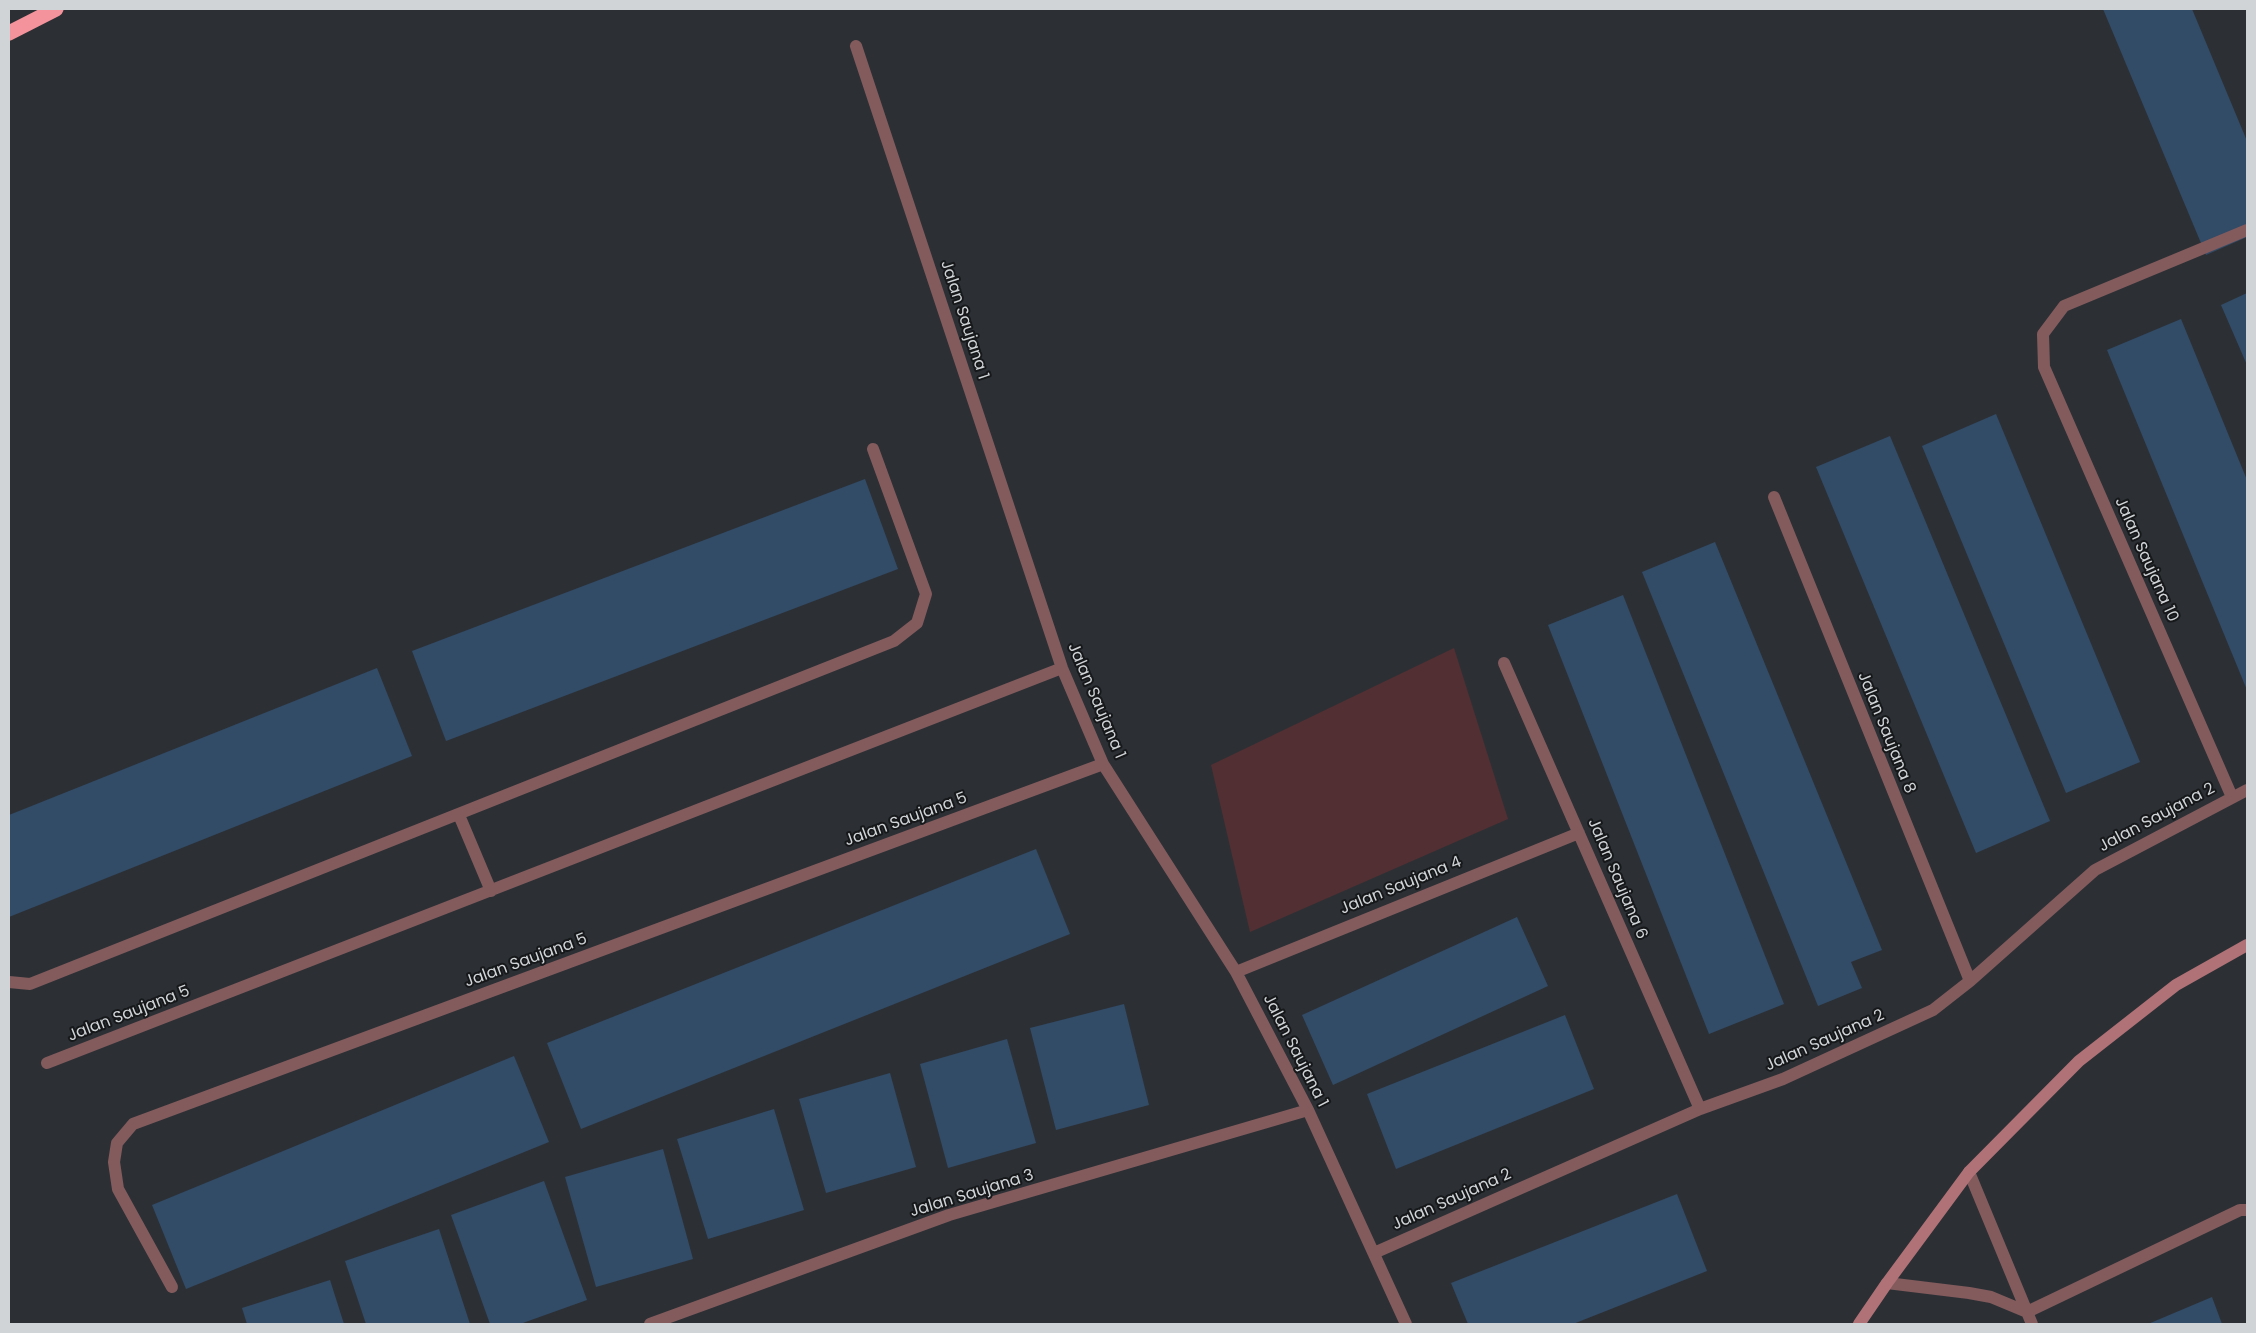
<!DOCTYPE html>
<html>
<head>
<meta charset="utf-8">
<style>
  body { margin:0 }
  #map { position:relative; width:2256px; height:1333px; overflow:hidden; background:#2c3035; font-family:Poppins,sans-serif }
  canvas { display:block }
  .frame { position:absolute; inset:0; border:10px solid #d1d4d7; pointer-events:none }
</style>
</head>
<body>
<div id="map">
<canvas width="2256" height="1333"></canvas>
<div class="frame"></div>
</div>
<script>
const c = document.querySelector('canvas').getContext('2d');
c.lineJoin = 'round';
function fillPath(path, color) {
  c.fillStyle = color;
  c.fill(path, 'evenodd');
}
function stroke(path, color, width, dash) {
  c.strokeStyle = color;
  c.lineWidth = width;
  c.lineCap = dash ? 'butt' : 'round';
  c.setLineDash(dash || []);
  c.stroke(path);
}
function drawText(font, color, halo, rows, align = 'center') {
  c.font = font + ' Poppins,sans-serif';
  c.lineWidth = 4;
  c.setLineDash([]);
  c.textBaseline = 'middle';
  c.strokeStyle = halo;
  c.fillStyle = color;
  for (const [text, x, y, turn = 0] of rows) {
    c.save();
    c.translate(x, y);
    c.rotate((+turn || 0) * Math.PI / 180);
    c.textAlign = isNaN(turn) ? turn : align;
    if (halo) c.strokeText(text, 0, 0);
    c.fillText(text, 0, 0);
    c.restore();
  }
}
const green = new Path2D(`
  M1454 648 1508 819 1250 932 1211 765Z`);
const building = new Path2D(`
  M2103 9H2192L2247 141V237L2206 255Z
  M2247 293V365L2221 305Z
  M2181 319 2247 480V690L2107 350Z
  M1996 414 2140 762 2066 793 1922 446Z
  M1890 436 2050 821 1976 853 1816 467Z
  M865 479 898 569 446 741 412 651Z
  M1715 542 1882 950 1851 962 1862 988 1818 1006 1642 572Z
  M1623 595 1784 1004 1709 1034 1548 625Z
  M377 668 412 756 9 917V815Z
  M1036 849 1070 934 581 1129 547 1043Z
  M1517 917 1548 986 1333 1085 1302 1015Z
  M1124 1004 1149 1105 1056 1130 1030 1028Z
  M1565 1015 1594 1089 1396 1169 1367 1094Z
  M1007 1039 1036 1143 948 1168 920 1064Z
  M514 1056 549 1142 186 1289 152 1205Z
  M890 1073 916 1167 826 1193 799 1099Z
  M774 1109 804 1210 708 1239 677 1139Z
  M663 1149 693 1259 596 1287 565 1177Z
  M544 1181 587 1300 520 1324H490L451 1215Z
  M1677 1194 1707 1271 1573 1324H1468L1451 1283Z
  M439 1229 470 1324H366L345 1261Z
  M330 1280 344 1324H247L242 1308Z
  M2212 1297 2222 1324H2148Z`);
const lane = new Path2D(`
  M2027 1312 2240 1210H2247`);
const street = new Path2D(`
  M856 46 1062 668 1103 764 1236 972 1308 1110 1406 1324
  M1774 497 1970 981
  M1504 663 1700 1109
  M2232 797 2044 367 2043 334 2064 306 2247 230
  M459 815 491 891
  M1236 972 1579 833
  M9 982 30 984 894 641 917 623 926 594 873 449
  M47 1063 1062 668
  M1969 1172 2032 1324
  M1374 1253 1700 1109 1783 1079 1933 1010 1970 981 2095 870 2247 790
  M1887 1283 1969 1293 1991 1297 2027 1312
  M172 1287 118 1189 114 1162 117 1143 133 1124 1103 764
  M650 1324 949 1215 1308 1110`);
const secondary = new Path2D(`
  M1859 1324 1887 1283 1969 1172 2079 1061 2176 985 2247 945`);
const highway = new Path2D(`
  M9 33 56 9`);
const streetNames = [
  ["Jalan Saujana 1",964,320,72],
  ["Jalan Saujana 10",2146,560,66],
  ["Jalan Saujana 1",1096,701,67],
  ["Jalan Saujana 8",1886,733,68],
  ["Jalan Saujana 2",2157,818,-28],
  ["Jalan Saujana 5",906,820,-20],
  ["Jalan Saujana 6",1617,879,67],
  ["Jalan Saujana 4",1401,886,-22],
  ["Jalan Saujana 5",526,961,-20],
  ["Jalan Saujana 5",129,1014,-21],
  ["Jalan Saujana 2",1825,1041,-24],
  ["Jalan Saujana 1",1295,1051,63],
  ["Jalan Saujana 3",972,1194,-17],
  ["Jalan Saujana 2",1452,1200,-24]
];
fillPath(green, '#522f32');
fillPath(building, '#324b67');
stroke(lane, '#835b5d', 12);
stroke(street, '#835b5d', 12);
stroke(secondary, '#b07277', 12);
stroke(highway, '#f4939b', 15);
drawText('16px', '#d1d4d7', '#16181a', streetNames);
</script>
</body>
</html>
